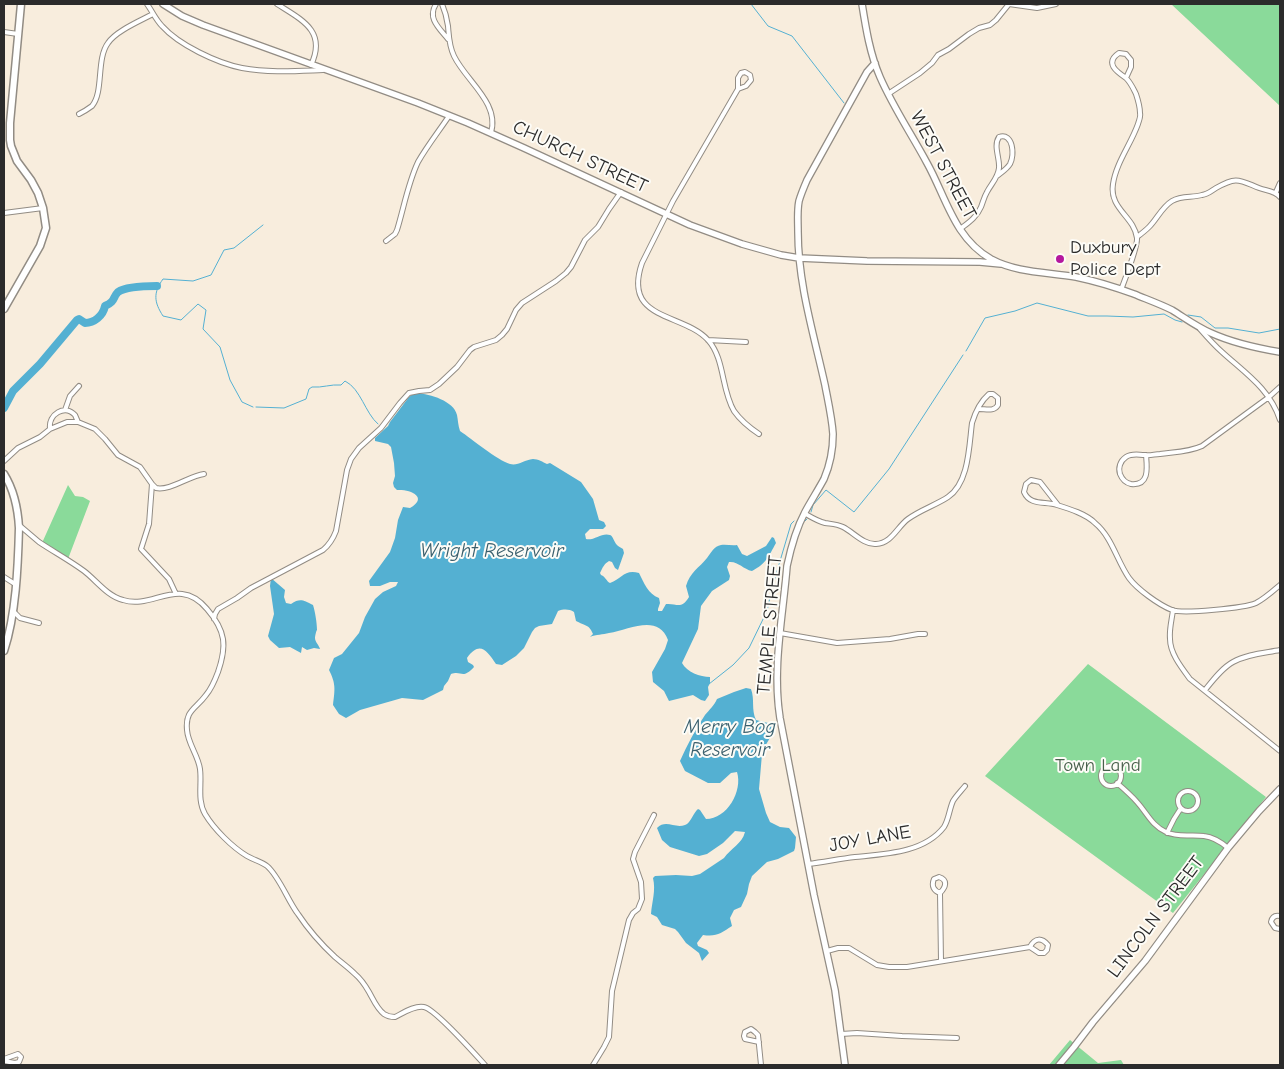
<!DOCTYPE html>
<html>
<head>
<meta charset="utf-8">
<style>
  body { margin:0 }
  #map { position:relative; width:1284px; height:1069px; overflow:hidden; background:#f8eddd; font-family:"Comic Neue",sans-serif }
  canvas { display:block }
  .frame { position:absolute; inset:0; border:5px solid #2b2b2b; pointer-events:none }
</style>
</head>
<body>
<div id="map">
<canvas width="1284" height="1069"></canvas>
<div class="frame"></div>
</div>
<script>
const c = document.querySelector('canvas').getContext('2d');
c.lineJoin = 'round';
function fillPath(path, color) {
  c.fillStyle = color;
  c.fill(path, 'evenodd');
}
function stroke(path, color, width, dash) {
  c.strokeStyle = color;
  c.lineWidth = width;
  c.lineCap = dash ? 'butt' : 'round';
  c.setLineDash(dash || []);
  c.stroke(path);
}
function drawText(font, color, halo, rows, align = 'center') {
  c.font = font + ' "Comic Neue",sans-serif';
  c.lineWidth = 4;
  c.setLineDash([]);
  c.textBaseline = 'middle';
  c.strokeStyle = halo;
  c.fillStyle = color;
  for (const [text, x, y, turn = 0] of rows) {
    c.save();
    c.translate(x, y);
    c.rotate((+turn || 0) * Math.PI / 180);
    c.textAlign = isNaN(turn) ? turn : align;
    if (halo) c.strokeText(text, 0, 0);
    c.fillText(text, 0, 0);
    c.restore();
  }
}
const green = new Path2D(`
  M1171 4H1280V106Z
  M68 485 75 496 83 497 90 501 68 559 42 543Z
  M1088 664 1266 797 1173 913 985 776Z
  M1070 1040 1098 1063 1121 1060 1124 1065H1049Z`);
const water = new Path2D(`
  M417 393C430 394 454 401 457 415 458 420 458 425 460 431 472 439 497 460 510 464 518 466 524 460 533 459 538 459 543 462 547 464L550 463 581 482 593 499 599 520 604 522 606 526 603 529H590L585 534 586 539C594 541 602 532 610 535 613 536 614 542 617 545 618 546 621 548 623 549L624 553 618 570 615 568 612 562 609 561C604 564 603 567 600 573L601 575C606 577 606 581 610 583 622 579 624 569 639 573 644 583 648 594 659 598L660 603 658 609V611H662L666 604C677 603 681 610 689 597L686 586C690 572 699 568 707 558 711 553 714 546 721 545 726 544 732 546 737 545L742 554 747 556 766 546 772 537 774 538 776 543C768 557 767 563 752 571 743 569 738 561 729 562L727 567 730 576 729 580 712 591 701 606 698 629 682 663C687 672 700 677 710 677V683L708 687 709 695 705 701 701 700 693 695 669 701 664 691 653 682 652 672 665 649 668 640C658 613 629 630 609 633 603 635 596 634 590 637L593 634C589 624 585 626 576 621L574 612C569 609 564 609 558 611L552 624 539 626 535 628 532 632 524 648 516 656 502 665 496 664C487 651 480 640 467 658L468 662 473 665 474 667C462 680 462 670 451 674L448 681 444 686 443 690 423 700 402 698 360 710 346 718 339 714 333 705C335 689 336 684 329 670L334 658 342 654 359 633 365 617 375 599 383 592 396 586 398 582H390L380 586H370L369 581 390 552 395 538 398 520 403 507 410 508C429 497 410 489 397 490L394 487 393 483 395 476 394 463 391 447 388 444 375 441V438L388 426 390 422 409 397 413 394Z
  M271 578 285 590 284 597 286 603 291 604C300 598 303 600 313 605 315 611 317 623 317 630 316 631 315 637 315 638 315 642 319 645 320 649L314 648 307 650 302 647 301 653 290 647 279 648 270 640 268 636 274 614 270 586Z
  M746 688 751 689C755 700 751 709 756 720L772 724 774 731 764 748 762 754 759 789 766 813 770 822 780 827 789 828 796 837 795 848 794 851 778 859 767 862 752 876 749 884 747 894 741 907 734 910 730 918 732 926C721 933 717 937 703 935L697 943 698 946 707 950 709 953 702 961 699 953 686 943 678 932 675 929 662 925 657 917 651 914C652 901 656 891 653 878L655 876 676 875 692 876 700 874 724 858C731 848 742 844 745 832L735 831 723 843 707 854 699 856 670 847 662 840 657 828C666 819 675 829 685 825 691 823 693 813 698 809L700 810 706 819C727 819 743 791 737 772L731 773 720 783H708L685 771 680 761C687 745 695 730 705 715 709 710 714 706 717 699L734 692Z`);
const stream = new Path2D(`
  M751 4 768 26 792 36 844 103
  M1188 315 1201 317 1215 328H1228L1259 333 1280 329
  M966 351 985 318 1015 311 1037 303 1088 316H1107L1133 317 1164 314 1175 320 1182 322
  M253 407 242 402 230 380 220 347 203 329 206 310 198 304 181 320 163 316C154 302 153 293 163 279L193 281 211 275 224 250 234 248 263 225
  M256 407 284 408 306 399 309 389 312 387C322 388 331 384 341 385L345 381C361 389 365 413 378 424
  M811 512 813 505 826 490 854 512 889 469 963 355
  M805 521 807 519
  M709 684 733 665 749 648 767 611 772 588 791 524 794 521`);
const river = new Path2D(`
  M4 408 13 391 40 364 77 320 79 319 85 323C94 323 103 316 105 306 116 301 112 298 118 292 127 286 147 286 157 286`);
const minor = new Path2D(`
  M147 4C152 11 156 20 162 26 179 45 217 63 242 68 269 73 296 71 323 70
  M277 4C302 20 327 31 311 65
  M436 4C427 18 439 28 448 39
  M442 4C445 11 447 19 448 26 449 37 449 46 454 56 466 81 500 103 491 133
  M4 32 18 34
  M745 72 750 75 751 80 746 86 738 89V78L741 73Z
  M738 89 673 201 642 263C622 321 682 312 708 340 725 359 721 389 734 411 741 421 750 428 759 434
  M888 94 920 73 932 63 938 55 949 49 969 34 979 28 990 25 996 20 1009 4 1037 8 1056 4
  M79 114C83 112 88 109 92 106 104 92 96 59 108 43 116 31 140 21 153 14
  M1276 192 1280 183
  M4 213 43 208
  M960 229C968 223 977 217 981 207 983 202 984 197 987 192 991 184 998 178 999 168 1000 158 993 146 999 137 1013 132 1015 155 1010 164 1007 169 1002 172 997 176
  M1137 237C1141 234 1145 231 1149 227 1157 219 1162 207 1172 201 1182 195 1192 198 1202 195 1208 194 1211 191 1216 188 1237 176 1239 180 1259 188 1267 191 1275 191 1280 197
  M386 241 395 234 397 230C404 207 408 183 418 162 427 146 439 131 449 116
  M1121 290C1125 279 1138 247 1137 238 1134 216 1109 209 1113 184 1116 163 1131 144 1138 124 1139 120 1141 117 1140 113 1140 107 1138 100 1136 94 1133 88 1131 83 1126 78L1131 67V60L1126 54 1119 53C1104 63 1117 72 1126 78
  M1200 329C1207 337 1214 345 1222 352 1245 373 1270 389 1280 420
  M708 340 746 342
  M65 410 70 396 79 386
  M50 429C48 414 65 404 75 415 75 415 78 422 78 422
  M1146 455C1147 467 1150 486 1131 484 1126 483 1122 479 1120 474 1118 468 1120 461 1126 457 1132 453 1138 455 1145 455 1150 456 1155 454 1160 454 1175 452 1189 452 1202 446L1269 397 1280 387
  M4 461 18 448 40 437 50 429 67 422H78L95 429 105 439 118 455 140 467 152 484
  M1058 505 1040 482 1031 480 1026 484 1024 492C1030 506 1045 501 1057 505 1070 509 1086 514 1095 523 1112 537 1117 561 1129 578 1137 589 1159 605 1172 610 1183 614 1245 608 1256 603 1264 599 1273 591 1280 585
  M804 513C811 517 817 521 825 523 831 524 837 524 843 527 853 532 864 545 876 544 892 543 897 527 908 519 920 510 936 505 948 497 969 483 969 446 972 423 975 413 981 401 989 394H993L998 398V405C994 412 986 409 979 409
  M19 525C26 531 32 536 39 542 54 552 69 560 84 571 96 580 107 596 123 600 153 610 179 575 207 609 226 631 227 646 218 672 215 680 212 688 206 695 196 709 185 710 187 730 188 744 198 755 200 769 202 784 197 800 205 814 214 829 232 847 247 856 254 860 262 862 267 866 279 876 288 901 298 914 308 929 322 945 335 957 342 963 349 968 355 974 361 979 365 985 369 992 373 999 377 1009 384 1014 387 1016 391 1017 395 1017 403 1013 415 1005 424 1007 435 1009 475 1054 485 1065
  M4 577 15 584
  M176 594 169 579 141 549 149 524 152 484 156 488C170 491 189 476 204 474
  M1173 610C1172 619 1169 629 1170 639 1170 653 1181 667 1190 679L1280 751
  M13 611 20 618 39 623
  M214 619 215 614 218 609 237 598 251 588 323 550C329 545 333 539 336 531L347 470 351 459 359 448 381 428 400 403 409 393 419 391 430 390 439 384 457 367 470 350 474 347 496 340 502 335 507 329 516 310 522 303 556 281 566 273 571 267 585 240 598 227 609 209 621 192
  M780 633 837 643 890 639 918 634H925
  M1205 690C1213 680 1222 668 1233 662 1247 654 1265 653 1280 650
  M1101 776a10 10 0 1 1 20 0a10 10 0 1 1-20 0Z
  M1117 783C1124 789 1131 795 1137 802 1147 813 1152 826 1166 832 1179 838 1190 834 1204 836 1213 837 1221 842 1228 848
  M1178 801a10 10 0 1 1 20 0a10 10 0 1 1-20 0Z
  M1167 833 1174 819 1181 808
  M808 864C824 862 839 859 855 857 885 854 924 853 944 827 949 819 949 810 953 801 956 796 961 791 965 786
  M940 893C946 887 948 880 939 877L934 879C931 886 934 891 940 893L941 961
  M1280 916C1275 915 1272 917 1271 922L1275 928 1280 929
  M827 951 838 948H849L877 965 889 967H907L1030 947C1035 937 1042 938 1048 945L1047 950 1044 953H1039L1030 947
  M841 1034 857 1033 902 1036 957 1038
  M759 1042 745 1039 744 1036 745 1032 751 1029 755 1032 758 1035 761 1065
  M4 1059 18 1054 21 1057 19 1062 15 1063 4 1061
  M593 1065 604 1047 609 1037 612 991 629 920 633 913 638 909 642 899 641 882 633 859 635 852 654 815`);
const secondary = new Path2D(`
  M163 4 182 16 203 25 418 103 468 123 524 148 690 225 742 244 781 255 799 258 867 261 980 262 1001 264
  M862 4C866 29 870 54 880 77 893 107 912 135 927 163 946 197 954 238 991 259 1017 273 1047 272 1076 277 1095 281 1115 287 1134 294 1146 299 1160 304 1172 310 1185 318 1197 327 1211 333 1233 343 1256 348 1280 352
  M845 1065 835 990 814 895 780 718C772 668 783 616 787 566 791 547 796 529 805 512 811 501 818 490 824 479 830 465 833 449 833 434 832 418 828 401 825 385 814 335 798 284 798 232 798 221 797 211 799 201 801 194 804 187 807 180L867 72 875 63
  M1059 1065 1074 1047 1093 1022 1145 961 1228 848 1259 811 1280 789`);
const primary = new Path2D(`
  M4 309 40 246 46 228 43 208 38 193 31 180 17 161 11 146 10 140V123L21 4
  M4 474C14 490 18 509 19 528 18 566 16 615 4 651`);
const markers = [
  [1060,259,5,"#b5179e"]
];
const streetNames = [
  ["CHURCH STREET",580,157,25],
  ["WEST STREET",943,165,62],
  ["TEMPLE STREET",770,625,-85],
  ["JOY LANE",870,839,-10],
  ["LINCOLN STREET",1156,917,-53]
];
const poiNames = [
  ["Duxbury",1070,248],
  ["Police Dept",1070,270]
];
const parkNames = [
  ["Town Land",1098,766]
];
const waterNames = [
  ["Wright Reservoir",492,551],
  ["Merry Bog",730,727],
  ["Reservoir",730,750]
];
fillPath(green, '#8ada9a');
fillPath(water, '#54b0d2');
stroke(stream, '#54b0d2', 1);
stroke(river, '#54b0d2', 8);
stroke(minor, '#928c84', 6);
stroke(secondary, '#928c84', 8);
stroke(primary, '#928c84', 9);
stroke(minor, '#fff', 4);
stroke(secondary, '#fff', 5.5);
stroke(primary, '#fff', 6);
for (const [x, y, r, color] of markers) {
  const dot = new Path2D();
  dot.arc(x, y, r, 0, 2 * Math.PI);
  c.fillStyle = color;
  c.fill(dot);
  stroke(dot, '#fdfcf7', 2);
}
drawText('19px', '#2b2b2b', '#fdfcf7', streetNames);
drawText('19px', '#2b2b2b', '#fdfcf7', poiNames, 'left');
drawText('19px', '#48604c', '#fdfcf7', parkNames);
drawText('italic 20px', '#3b606e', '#fdfcf7', waterNames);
</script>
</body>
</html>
